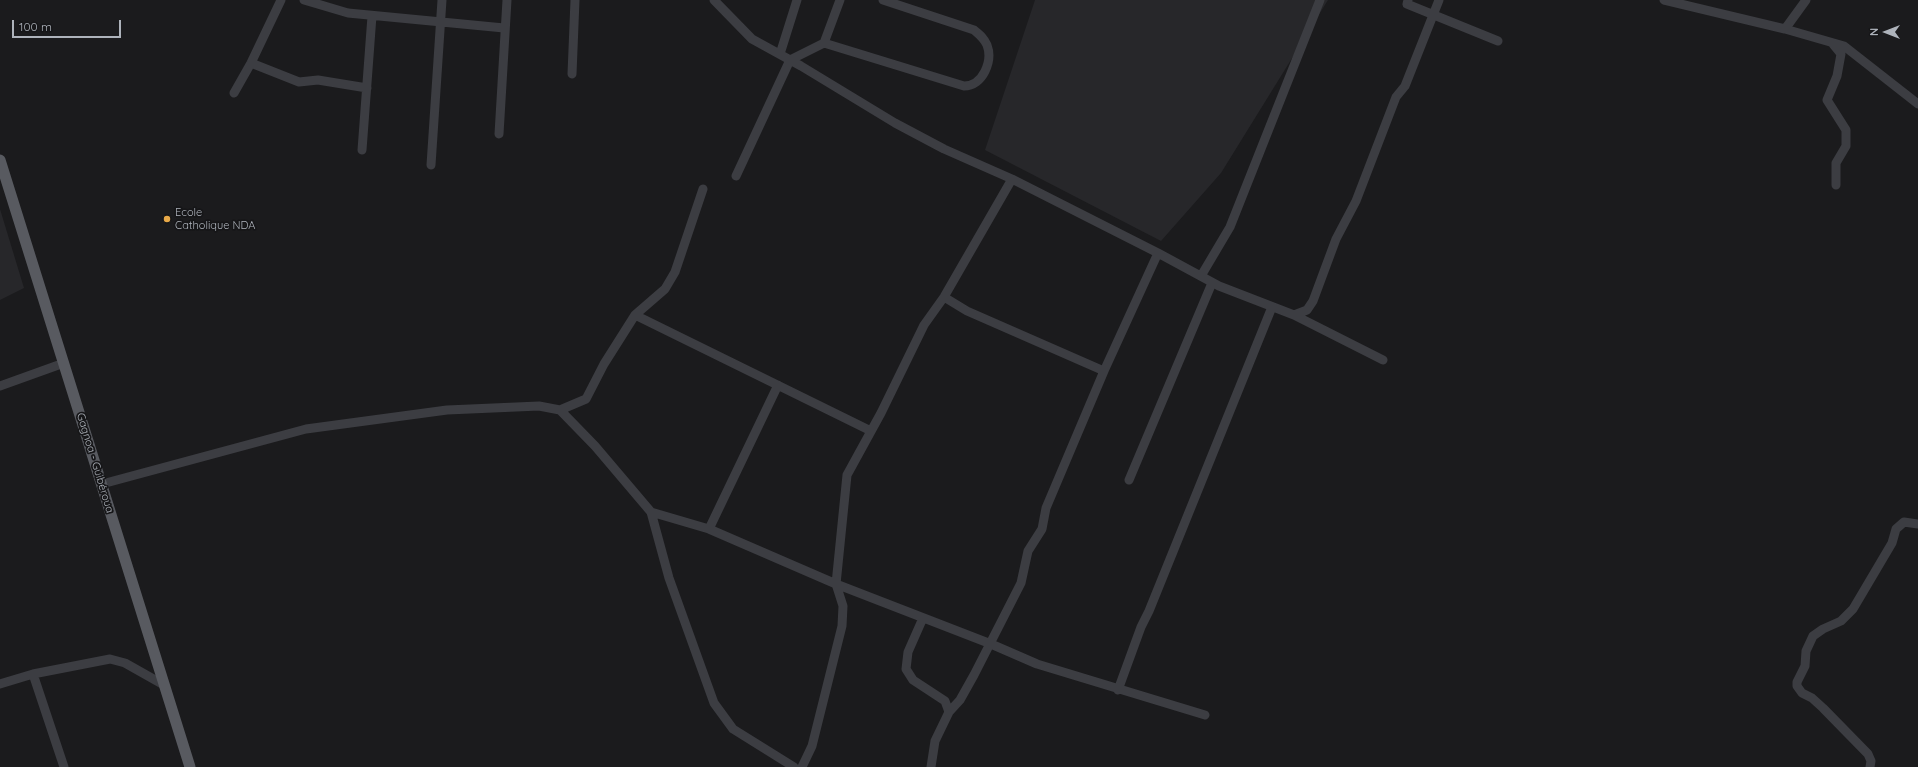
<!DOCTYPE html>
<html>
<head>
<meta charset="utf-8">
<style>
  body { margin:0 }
  #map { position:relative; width:1918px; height:767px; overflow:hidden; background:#1b1b1d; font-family:Quicksand,sans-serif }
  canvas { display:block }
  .north { position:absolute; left:1866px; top:12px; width:40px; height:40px; -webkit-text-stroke:3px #161618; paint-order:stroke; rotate:270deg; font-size:11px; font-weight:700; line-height:16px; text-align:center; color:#aeb3bb }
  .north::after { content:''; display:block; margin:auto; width:14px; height:18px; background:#aeb3bb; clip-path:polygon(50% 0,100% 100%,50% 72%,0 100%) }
  .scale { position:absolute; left:12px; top:20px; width:109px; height:18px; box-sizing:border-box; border:2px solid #aeb3bb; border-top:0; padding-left:5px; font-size:12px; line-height:14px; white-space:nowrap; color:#aeb3bb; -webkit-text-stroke:3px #161618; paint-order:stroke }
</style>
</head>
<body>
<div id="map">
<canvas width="1918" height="767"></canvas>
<div class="north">N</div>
<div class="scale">100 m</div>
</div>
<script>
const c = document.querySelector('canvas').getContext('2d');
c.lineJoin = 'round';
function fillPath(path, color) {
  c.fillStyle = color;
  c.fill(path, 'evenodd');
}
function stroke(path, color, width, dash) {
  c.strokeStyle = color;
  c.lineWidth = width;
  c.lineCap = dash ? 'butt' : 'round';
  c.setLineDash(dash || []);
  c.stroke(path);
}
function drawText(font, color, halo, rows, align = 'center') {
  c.font = font + ' Quicksand,sans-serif';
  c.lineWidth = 3.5;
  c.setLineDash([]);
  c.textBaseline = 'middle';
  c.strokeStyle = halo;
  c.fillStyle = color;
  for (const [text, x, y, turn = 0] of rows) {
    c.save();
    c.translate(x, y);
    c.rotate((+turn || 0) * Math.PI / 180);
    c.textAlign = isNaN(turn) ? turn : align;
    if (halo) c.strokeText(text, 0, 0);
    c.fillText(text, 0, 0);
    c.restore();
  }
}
const built = new Path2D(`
  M1035 0H1328L1221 173 1161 241 985 150Z
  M0 209 24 288 0 300Z`);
const minor = new Path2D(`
  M304 0 348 13 504 28
  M714 0 752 39 801 66 895 123 944 149 1012 179 1158 253 1219 286 1294 315 1383 360
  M1408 0 1407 4 1498 41
  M1664 0 1785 29 1844 46 1918 104
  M1785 29 1806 0
  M824 43 840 0
  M1832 43 1841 54 1837 76 1827 100 1846 130V146L1836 163V185
  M780 54 797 0
  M251 63 299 82 318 80 367 88
  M572 74 575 0
  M234 93 251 63 281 0
  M499 134 507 0
  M362 150 372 16
  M431 165 442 0
  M736 176 790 60 824 43 964 86C983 86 993 61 987 45 984 38 980 35 974 30L883 0
  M1201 276 1230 227 1320 0
  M944 297 967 311 1104 371
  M635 315 871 431
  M1294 315 1307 310 1313 301 1336 239 1356 201 1396 97 1405 86 1439 0
  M0 386 64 363
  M560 410 586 399 604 364 635 315 665 289 675 272 703 189
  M1129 480 1212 283
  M102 484 306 429 447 410 539 406 560 410 595 446 651 512 709 529 836 584 991 644 1037 664 1205 715
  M651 512 669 578 714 703 733 729 794 767
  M709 529 778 385
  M923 618 908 652 906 669 913 680 945 701 949 712
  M33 674 64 767
  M0 684 33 674 110 659 125 663 164 685
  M1118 690 1141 627 1149 611 1272 307
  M802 767 812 746 842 626 843 606 836 584 847 475 881 413 924 325 944 297 1012 179
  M931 767 935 741 949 712 960 700 974 675 1021 583 1028 551 1042 529 1046 508 1104 371 1158 253
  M1870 767 1871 761 1868 754 1823 708 1812 698 1802 693 1797 686V682L1805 666 1806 651 1813 636 1823 629 1841 621 1853 609 1892 543 1896 529 1904 522 1918 524`);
const major = new Path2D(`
  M0 160 190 767`);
const markers = [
  [167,219,4,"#e8a948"]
];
const poiNames = [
  ["Ecole",175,213],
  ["Catholique NDA",175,226]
];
const streetNames = [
  ["Gagnoa - Guibéroua",95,463,73]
];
fillPath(built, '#27272a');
stroke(minor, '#3c3d42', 9);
stroke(major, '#585a60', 11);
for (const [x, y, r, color] of markers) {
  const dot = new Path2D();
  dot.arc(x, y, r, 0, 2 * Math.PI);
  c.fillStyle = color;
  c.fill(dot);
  stroke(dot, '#161618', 1.5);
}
drawText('11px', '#aeb3bb', '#161618', poiNames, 'left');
drawText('11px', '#aeb3bb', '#161618', streetNames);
</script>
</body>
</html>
